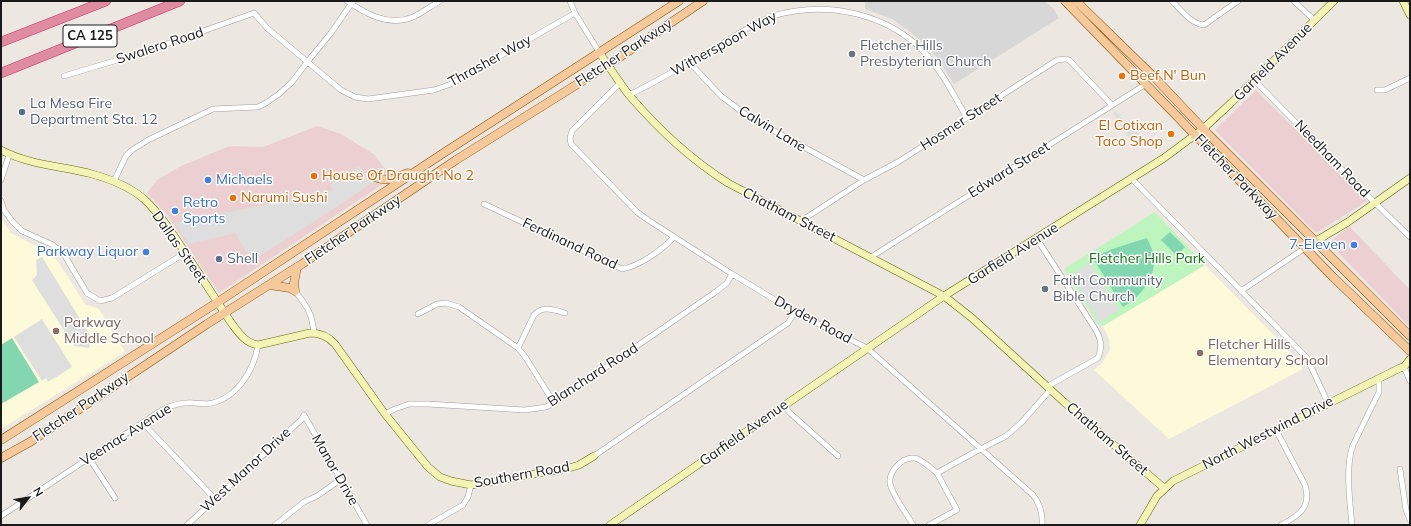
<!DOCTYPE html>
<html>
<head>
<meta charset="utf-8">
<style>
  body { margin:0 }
  #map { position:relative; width:1411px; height:526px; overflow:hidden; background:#ece7e0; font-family:Mulish,sans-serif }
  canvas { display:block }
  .frame { position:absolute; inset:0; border:2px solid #1a1a1a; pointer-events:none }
  .north { position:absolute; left:8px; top:478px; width:40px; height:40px; -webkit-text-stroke:3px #fff; paint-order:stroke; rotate:59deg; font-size:11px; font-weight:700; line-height:16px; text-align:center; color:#1a1a1a }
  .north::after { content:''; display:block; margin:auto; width:14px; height:18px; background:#1a1a1a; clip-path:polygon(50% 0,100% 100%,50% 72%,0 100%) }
</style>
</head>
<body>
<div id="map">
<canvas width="1411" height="526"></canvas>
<div class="frame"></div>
<div class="north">N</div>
</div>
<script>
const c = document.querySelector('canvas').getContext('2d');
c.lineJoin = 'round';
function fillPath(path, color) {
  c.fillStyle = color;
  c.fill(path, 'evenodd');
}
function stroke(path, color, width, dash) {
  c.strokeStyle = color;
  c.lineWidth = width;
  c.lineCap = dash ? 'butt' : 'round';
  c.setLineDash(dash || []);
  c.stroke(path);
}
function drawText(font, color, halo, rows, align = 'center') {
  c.font = font + ' Mulish,sans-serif';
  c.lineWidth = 3;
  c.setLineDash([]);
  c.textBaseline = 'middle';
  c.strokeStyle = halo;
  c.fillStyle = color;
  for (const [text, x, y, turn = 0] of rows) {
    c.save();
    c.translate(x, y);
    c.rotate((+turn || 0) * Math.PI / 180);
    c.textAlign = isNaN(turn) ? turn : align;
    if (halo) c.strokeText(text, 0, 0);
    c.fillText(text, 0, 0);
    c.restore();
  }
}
const residential = new Path2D(`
  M865 1H1044L1053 8 1059 18 954 84 940 62 927 46 909 31 892 19 865 9Z`);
const commercial = new Path2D(`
  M1256 90 1367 201 1316 233 1215 130Z
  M317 126 341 134 375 155 389 175 383 184 219 293 168 216 147 193 157 180 181 166 212 153 230 146 263 147Z
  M1349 226 1410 290V327L1329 243Z`);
const education = new Path2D(`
  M1 218 11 233 47 252 57 260 85 304 99 309 125 352 1 429Z
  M1205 265 1297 359 1303 369 1169 439 1094 370 1102 363 1110 350 1109 339 1103 326Z`);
const park = new Path2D(`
  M1155 212 1205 265 1103 326 1099 325 1064 269Z`);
const pitch = new Path2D(`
  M1170 232 1185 247 1177 256 1161 240Z
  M1147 238C1149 243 1152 248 1153 253 1158 276 1142 296 1123 307L1094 260 1095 257 1112 249Z
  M12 338 39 382 1 404V345Z`);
const parking = new Path2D(`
  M1115 111 1140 135 1132 143 1113 113Z
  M359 166 372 183 338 206 252 261 235 233 189 244 174 223 332 191 330 184Z
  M42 257 91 337 89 348 74 346 32 280 37 275 36 260Z
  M1090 263 1119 310 1100 322 1071 275Z
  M42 319 72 367 48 382 46 378 42 381 14 337Z`);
const street = new Path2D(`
  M347 1C366 14 389 27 413 17 422 13 431 6 440 1
  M570 1 575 13 599 52
  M1172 1C1181 10 1191 24 1204 25L1238 1
  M1294 1 1314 20
  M690 63 721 96 749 117 864 180
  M64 76 144 52 254 13 267 28 341 90 355 97 368 99 434 90 451 84 575 13
  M1254 80 1369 197 1410 237
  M620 83 572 131 570 138 571 144 637 212 648 220 732 274 795 312 867 348 1033 495C1040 504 1043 514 1042 525
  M1377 90H1385L1410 78
  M629 95C660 80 690 62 720 45 737 35 754 23 773 16 826 0 888 13 926 54 943 73 954 96 967 118
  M1132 179 1307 358 1328 403
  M1 180 9 155
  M114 181 126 156 132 150 148 140 213 109 258 107 266 103 279 94 292 82 308 61 331 33 353 1
  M1 201 4 210 12 221 22 231 53 245 65 256 87 293 100 301 112 298 185 253
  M484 204 622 269C640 266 662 250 674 237
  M801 221 864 180 898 162 1057 60 1066 59 1069 60 1112 105
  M1037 239 1094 327C1101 338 1103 346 1098 358L1048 386
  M871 257 1146 84
  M295 291C307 306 312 313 314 333
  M1241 291 1305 248
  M418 314 437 304 446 303 459 307 518 348 526 358 554 403
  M518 348 534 315C543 305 554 310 565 313
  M1404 367 1410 381
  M784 405 790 413 838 456
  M385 414 395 409 409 404H428L525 410 546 407 554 403 717 291 727 283 732 274
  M143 423 215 499
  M1276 430 1305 485C1312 508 1298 516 1281 525
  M594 456 788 323 795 312
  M89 458 115 498
  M1400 469 1406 510 1410 520
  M1 516 162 410C172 405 183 402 194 403 198 403 203 404 207 404 236 400 254 371 258 345
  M187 525 301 420 304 415 367 525
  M275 525 304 502 317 496 340 480
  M428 525 463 505 468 497 471 485
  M913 525C907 514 895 499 891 487 886 474 901 457 914 458 920 458 932 469 937 473L975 452 1006 436 1021 423 1051 389
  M929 525 957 510 937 473
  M1352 525C1350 503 1345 466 1353 445L1379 392V378`);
const secondary = new Path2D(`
  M1403 1 1410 15
  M599 52C609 66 618 81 629 95 658 129 690 159 728 183L944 296 972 318 1064 402 1164 488
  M1 150C29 165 62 166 92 174 110 179 130 187 144 199 162 216 175 237 188 257 203 279 217 302 232 324 239 333 245 343 258 345L310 333C320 333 328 336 335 344L385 414 428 467 440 477 451 481 471 485 569 468 579 465 594 456
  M1316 241 1348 222 1410 178
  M610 525 944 296 1164 158 1203 129 1231 103 1334 1
  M1140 525 1157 496 1173 481 1400 368 1404 367 1410 359`);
const primary = new Path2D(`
  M1065 1 1333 277 1410 351
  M1076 1 1155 78 1209 135 1410 336
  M375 177C387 183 397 177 408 173
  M270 285 290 288 295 291
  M295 291 294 283 297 267
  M1 440 218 302 442 154 679 1
  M1 458 30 442 207 324 302 264 456 160 608 65 703 1`);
const highway = new Path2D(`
  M1 42 106 1
  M1 73 180 1`);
const markers = [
  [852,54,4,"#6b7280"],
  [1122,76,4,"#e8710a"],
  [22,112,4,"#5c6f8a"],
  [1171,134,4,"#e8710a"],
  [314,176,4,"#e8710a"],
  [208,180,4,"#3f7fe0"],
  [233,198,4,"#e8710a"],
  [175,211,4,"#3f7fe0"],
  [1354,245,4,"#3f7fe0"],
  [146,252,4,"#3f7fe0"],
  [219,259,4,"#5c6f8a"],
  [1045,289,4,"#6b7280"],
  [56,331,4,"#8d6e63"],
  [1200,353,4,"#8d6e63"]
];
const shields = [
  [90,36,54]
];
const shieldNames = [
  ["CA 125",90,36]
];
const streetNames = [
  ["Witherspoon Way",724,44,-29],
  ["Swalero Road",160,46,-18],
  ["Fletcher Parkway",624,53,-33],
  ["Thrasher Way",490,61,-29],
  ["Garfield Avenue",1273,62,-45],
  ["Hosmer Street",961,122,-33],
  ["Calvin Lane",772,129,31],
  ["Needham Road",1332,159,46],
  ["Edward Street",1009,170,-32],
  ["Fletcher Parkway",1236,177,46],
  ["Chatham Street",789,215,27],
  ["Fletcher Parkway",353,230,-34],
  ["Ferdinand Road",570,244,25],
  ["Dallas Street",179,247,55],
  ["Garfield Avenue",1013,254,-32],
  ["Dryden Road",813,320,28],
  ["Blanchard Road",593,375,-33],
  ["Fletcher Parkway",81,407,-34],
  ["Garfield Avenue",744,433,-35],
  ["North Westwind Drive",1268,433,-27],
  ["Veemac Avenue",126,435,-32],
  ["Chatham Street",1107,439,41],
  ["West Manor Drive",246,470,-43],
  ["Manor Drive",335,470,60],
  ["Southern Road",522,475,-10]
];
const worshipNames = [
  ["Fletcher Hills",860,46],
  ["Presbyterian Church",860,62],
  ["Faith Community",1053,281],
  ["Bible Church",1053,297]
];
const foodNames = [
  ["Beef N' Bun",1130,76],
  ["El Cotixan",1163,126,"right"],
  ["Taco Shop",1163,142,"right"],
  ["House Of Draught No 2",322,176],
  ["Narumi Sushi",241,198]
];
const serviceNames = [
  ["La Mesa Fire",30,104],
  ["Department Sta. 12",30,120],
  ["Shell",227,259]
];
const shopNames = [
  ["Michaels",216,180],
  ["Retro",183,203],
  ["Sports",183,219],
  ["7-Eleven",1346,245,"right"],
  ["Parkway Liquor",138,252,"right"]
];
const parkNames = [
  ["Fletcher Hills Park",1147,259]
];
const educationNames = [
  ["Parkway",64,323],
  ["Middle School",64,339],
  ["Fletcher Hills",1208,345],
  ["Elementary School",1208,361]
];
fillPath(residential, '#d8d7d7');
fillPath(commercial, '#ecd0d1');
fillPath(education, '#fcfad9');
fillPath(park, '#bef5bf');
fillPath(pitch, '#82d7b0');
fillPath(parking, '#dedede');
stroke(street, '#9e9e9e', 6);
stroke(secondary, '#64670b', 8);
stroke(primary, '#87550a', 9);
stroke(highway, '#c82e6d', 10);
stroke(street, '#fff', 5);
stroke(secondary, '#f4f3b6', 7);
stroke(primary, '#f5c99c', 8);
stroke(highway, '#df8ca1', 9);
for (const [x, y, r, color] of markers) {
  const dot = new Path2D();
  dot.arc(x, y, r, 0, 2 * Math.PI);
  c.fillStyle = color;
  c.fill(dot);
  stroke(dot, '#fff', 1.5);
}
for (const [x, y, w] of shields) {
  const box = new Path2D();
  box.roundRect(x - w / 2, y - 11, w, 22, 3);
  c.fillStyle = '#fff';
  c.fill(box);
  stroke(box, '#1a1a1a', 1);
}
drawText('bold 13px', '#1a1a1a', null, shieldNames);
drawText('14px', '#1a1a1a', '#fff', streetNames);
drawText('14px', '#5b616d', '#fff', worshipNames, 'left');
drawText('14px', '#c56008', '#fff', foodNames, 'left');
drawText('14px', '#4e5e75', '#fff', serviceNames, 'left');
drawText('14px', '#366cbe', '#fff', shopNames, 'left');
drawText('14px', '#126f13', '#fff', parkNames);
drawText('14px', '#785e54', '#fff', educationNames, 'left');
</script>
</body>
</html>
